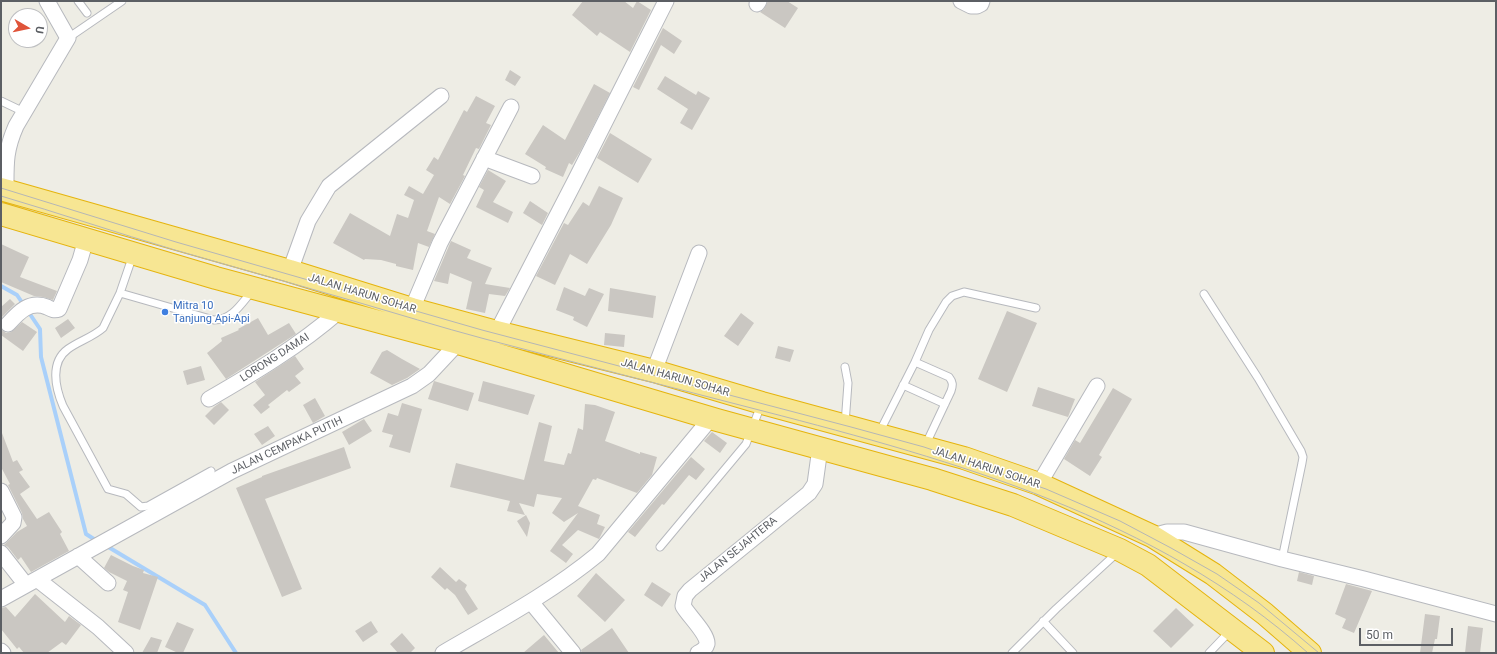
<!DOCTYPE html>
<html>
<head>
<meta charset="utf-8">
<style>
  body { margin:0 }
  #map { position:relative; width:1497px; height:654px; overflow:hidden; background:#eeede5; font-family:Roboto,sans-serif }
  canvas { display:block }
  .frame { position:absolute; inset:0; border:2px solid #5c5f64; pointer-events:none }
  .north { position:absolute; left:8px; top:8px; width:40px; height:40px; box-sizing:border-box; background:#fff; border:1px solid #bebfc1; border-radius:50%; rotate:99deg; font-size:11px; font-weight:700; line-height:16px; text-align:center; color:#5c5f64 }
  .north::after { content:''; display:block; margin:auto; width:14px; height:18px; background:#df543a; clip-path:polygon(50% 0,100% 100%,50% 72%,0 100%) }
  .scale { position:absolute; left:1359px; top:628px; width:94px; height:18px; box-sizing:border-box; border:2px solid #5c5f64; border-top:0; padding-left:5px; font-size:12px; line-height:14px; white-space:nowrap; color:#5c5f64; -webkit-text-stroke:3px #fff; paint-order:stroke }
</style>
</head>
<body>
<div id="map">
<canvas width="1497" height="654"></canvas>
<div class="frame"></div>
<div class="north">U</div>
<div class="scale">50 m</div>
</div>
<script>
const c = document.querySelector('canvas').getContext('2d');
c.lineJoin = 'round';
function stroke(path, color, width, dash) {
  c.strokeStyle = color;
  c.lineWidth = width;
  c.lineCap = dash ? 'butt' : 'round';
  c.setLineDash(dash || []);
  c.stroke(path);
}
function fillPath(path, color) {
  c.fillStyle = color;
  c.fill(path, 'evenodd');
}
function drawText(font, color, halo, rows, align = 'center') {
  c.font = font + ' Roboto,sans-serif';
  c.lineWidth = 3;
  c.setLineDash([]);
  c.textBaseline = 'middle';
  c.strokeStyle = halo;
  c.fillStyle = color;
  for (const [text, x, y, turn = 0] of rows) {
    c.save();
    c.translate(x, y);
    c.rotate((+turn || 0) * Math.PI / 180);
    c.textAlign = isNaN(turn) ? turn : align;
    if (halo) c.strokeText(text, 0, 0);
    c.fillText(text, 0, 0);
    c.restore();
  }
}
const stream = new Path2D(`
  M1 286 17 295 40 329 41 357 86 534 97 541
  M105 545 205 605 236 653`);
const building = new Path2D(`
  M583 1H624L633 8 637 1 651 10 630 52 600 32 597 36 572 15Z
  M768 1H787L798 8 785 28 760 12 764 9Z
  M663 28 682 41 674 54 661 45 639 90 633 87Z
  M510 70 521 77 515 86 505 80Z
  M665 76 696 95 698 91 710 98 692 130 680 123 688 109 657 89Z
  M594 84 610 93 581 150 572 165 569 163 563 177 545 169 546 167 525 154 543 125 565 140Z
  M476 96 495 106 486 123 491 125 479 149 476 148 463 175 465 176 450 204 439 197 427 231 435 234 429 247 418 243 413 270 396 266V264L381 260 365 259 364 260 333 243 350 213 390 236 397 214 408 218 414 200 404 195 409 186 423 194 434 175 426 170 434 157 438 160 464 110 467 112Z
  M610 133 652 159 638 183 597 158Z
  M488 170 506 181 493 202 513 212 508 223 476 207 484 190 479 187Z
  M599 186 623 198 611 225 587 264 570 254 555 285 536 276 564 223 568 225 583 202 589 206Z
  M530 201 548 213 542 225 523 213Z
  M451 241 471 250 467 258 492 268 485 284 510 288 505 296 489 294 485 313 466 309 472 282 450 273 448 284 434 281Z
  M1 244 29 257 20 277 57 291 53 300 43 297 34 296 1 282Z
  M564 287 585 296 589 288 604 294 587 327 573 320 574 317 556 310Z
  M610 288 656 296 653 318 608 311Z
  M10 299 15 304 1 318V307Z
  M1007 311 1037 323 1007 392 978 379Z
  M741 313 754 323 738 346 724 336Z
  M258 318 268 335 289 323 296 334 226 379 207 353 222 341 221 338 239 330 238 329Z
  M68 319 75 328 61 338 55 328Z
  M22 322 37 332 23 351 1 335V329L6 333 11 332Z
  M605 333 625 335 624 347 604 345Z
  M778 346 794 350 790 362 775 358Z
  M387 350 402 359 420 369 407 378 392 385 370 373 382 352Z
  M295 356 304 369 295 376 301 383 289 392 287 390 268 405 270 407 261 414 253 405 265 395 255 382Z
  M201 366 205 380 187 385 183 371Z
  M434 381 474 393 468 411 428 399Z
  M483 381 535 395 528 415 478 401Z
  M1038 387 1075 399 1068 417 1032 406Z
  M1113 388 1132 399 1099 455 1102 457 1090 476 1064 459 1075 440 1080 443Z
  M315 398 325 416 313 423 303 405Z
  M221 402 229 410 214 425 205 416 214 407Z
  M402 403 422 409 410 453 389 447 393 435 382 432 388 413 398 416Z
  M585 404 595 405 615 412 605 441 640 454V452L657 457 652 475 637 493 597 478 596 480 593 479 578 506 600 515 597 524 605 527 599 539 578 530 562 545 573 554 566 563 550 551 578 513 564 522 552 513 562 498 537 494 534 507 519 503 525 515 507 511 510 501 450 487 456 463 524 480 539 422 552 426 544 461 564 465 568 453 571 454 578 428 583 430Z
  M364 419 372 431 349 445 342 432Z
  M268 426 275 436 262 445 254 434Z
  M712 432 727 443 720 453 704 441Z
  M1 433H2L13 462 17 460 23 470 19 472 30 487 20 494 37 519 49 512 62 532 60 534 69 551 31 572 21 557 18 560 8 547 4 545 17 532 27 526 23 519 22 513 8 485 10 484 1 467Z
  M344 447 351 468 265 499 302 589 282 597 236 488 262 477V476Z
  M691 457 705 469 696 480 689 475 664 505 662 504 635 537 628 532Z
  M526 515 530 523 527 537 517 521Z
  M111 555 133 566 144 570 143 573 158 577 140 630 118 622 128 592 123 590 127 581 109 572 104 568Z
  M440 567 456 582 459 579 467 585 465 589 478 609 468 615 455 595 447 588 445 590 431 577Z
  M1299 572 1314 576 1312 585 1297 581Z
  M596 573 625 600 605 622 577 596Z
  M652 582 671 594 662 607 644 595Z
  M1346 584 1372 591 1354 633 1342 628 1346 619 1335 614Z
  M35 594 65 622 69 616 81 625 66 645 62 642 47 653H24L19 647 17 649 1 629V608L6 607 15 617Z
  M1176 608 1194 625 1171 648 1153 631Z
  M1425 614 1440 616 1437 639H1435L1432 653H1420Z
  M371 621 378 632 363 642 355 631Z
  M177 622 194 629 183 653H178L165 647Z
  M1468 626 1483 628 1480 653H1465Z
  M612 628 629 653H582L581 650Z
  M402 633 415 648 410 653H398L390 644Z
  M544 635 559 653H523Z
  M151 637 162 640 157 653H142Z`);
const lane = new Path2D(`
  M78 1 87 13
  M68 38 122 1
  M1 101 24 112
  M133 255 120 293 103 328C93 337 79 341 68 349 50 362 55 387 63 406L108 489 126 494 141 507 148 506 211 471
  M120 293 214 320C232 320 241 304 252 291
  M1204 294 1258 378 1301 451 1303 457 1302 463 1282 559
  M915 362 949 377C953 382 953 385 951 391L925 446
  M845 367 848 383 845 424
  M903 385 945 404
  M879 433 915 362 929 330 946 302 952 296 964 292 1036 308
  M660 547 746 444 761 405
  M1043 621 1073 653
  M1012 653 1056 609 1118 552
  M1209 653 1231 630`);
const street = new Path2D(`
  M961 1 971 6H977L981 4 982 1
  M757 4 759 1
  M484 158 532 176
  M6 191C6 164 5 151 16 126L68 38 47 1
  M290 271 308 221 329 186 441 96
  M412 309 440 243 511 107
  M8 324C18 313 29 300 47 307 51 309 54 311 59 309L80 260 86 239
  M497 332 575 181 666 1
  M654 371 699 253
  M209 399C254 373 299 346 338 312
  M1039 484 1097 386
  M1 491 14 517 13 523 1 536
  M1152 536 1167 532H1184L1282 559 1364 579 1496 614
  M1 553 26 585
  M78 556 108 583
  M37 579 98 627 126 653
  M1 599 232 471 412 386 429 374 458 343
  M531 602 573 653
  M1 651 3 653
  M443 653C496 622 551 593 598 554L711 418
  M698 653C702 651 706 648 707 644 708 634 688 615 683 606L685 596 690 590 809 493 815 484 820 448`);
const highway = new Path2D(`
  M1 189 290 271 412 309 497 332 654 371 762 403 964 458 1039 484 1152 536 1213 574 1265 614 1310 653
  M1 214 216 278 458 343 717 420 932 479 1013 505 1120 550 1148 565 1263 653`);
const tram = new Path2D(`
  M1 188 176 242 482 330 851 427 924 447 988 469 1046 489 1120 521 1171 548 1217 574 1259 603 1319 653
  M1 196C59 213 117 233 175 250 233 267 292 283 350 300 395 313 440 327 485 339 577 363 670 387 763 411 956 461 1156 517 1308 653`);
const markers = [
  [165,312,4,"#3f7fe0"]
];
const streetNames = [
  ["JALAN HARUN SOHAR",362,294,17],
  ["LORONG DAMAI",275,358,-33],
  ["JALAN HARUN SOHAR",675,378,16],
  ["JALAN CEMPAKA PUTIH",287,446,-25],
  ["JALAN HARUN SOHAR",986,468,18],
  ["JALAN SEJAHTERA",738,550,-39]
];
const shopNames = [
  ["Mitra 10",173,306],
  ["Tanjung Api-Api",173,319]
];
stroke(stream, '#a9d0fa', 4);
fillPath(building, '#cac7c2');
stroke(lane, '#b7b9be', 9);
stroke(street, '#b7b9be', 17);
stroke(highway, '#e5b40e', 24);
stroke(lane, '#fff', 7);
stroke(street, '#fff', 15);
stroke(highway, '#f7e693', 22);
stroke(tram, '#b5b6b6', 1);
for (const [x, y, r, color] of markers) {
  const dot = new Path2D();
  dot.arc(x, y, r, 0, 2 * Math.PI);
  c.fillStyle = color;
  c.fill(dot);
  stroke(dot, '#fff', 1.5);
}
drawText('11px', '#5c5f64', '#fff', streetNames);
drawText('11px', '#366cbe', '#fff', shopNames, 'left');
</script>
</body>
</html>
